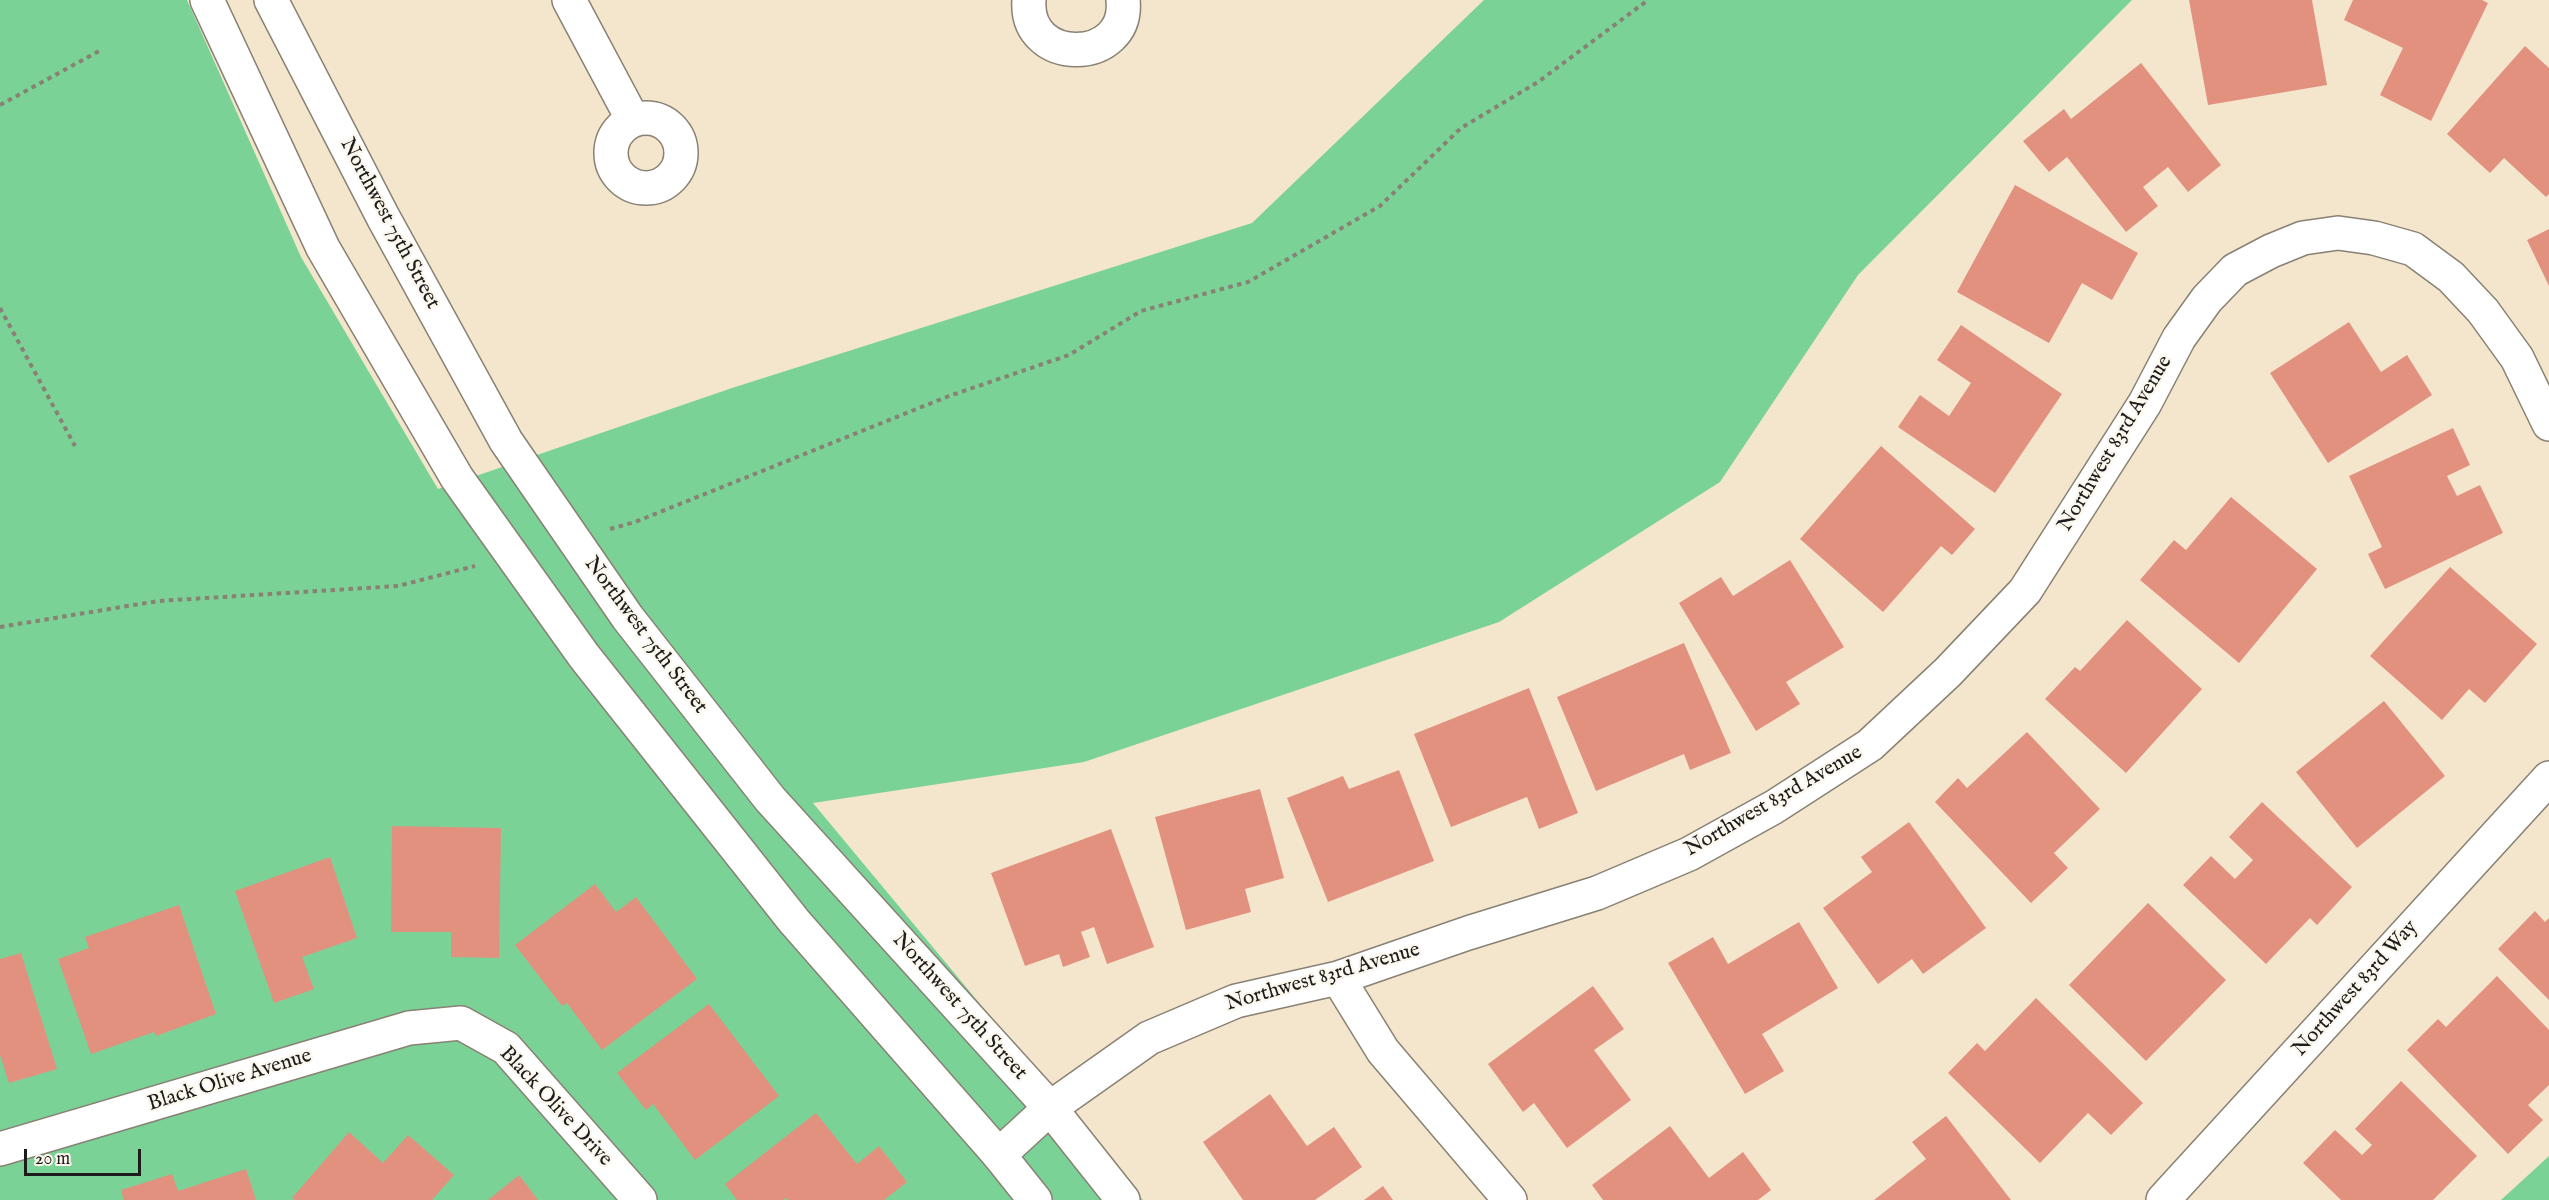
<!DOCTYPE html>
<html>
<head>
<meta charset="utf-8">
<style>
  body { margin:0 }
  #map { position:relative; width:2549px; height:1200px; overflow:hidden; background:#f4e6cd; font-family:"IM FELL English",serif }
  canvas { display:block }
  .scale { position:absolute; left:24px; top:1149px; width:117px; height:27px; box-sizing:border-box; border:3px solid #1c1c1c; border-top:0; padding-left:8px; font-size:18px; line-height:21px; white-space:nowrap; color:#1c1c1c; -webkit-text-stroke:4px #fbf7ec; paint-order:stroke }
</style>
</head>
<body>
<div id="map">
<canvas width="2549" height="1200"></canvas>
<div class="scale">20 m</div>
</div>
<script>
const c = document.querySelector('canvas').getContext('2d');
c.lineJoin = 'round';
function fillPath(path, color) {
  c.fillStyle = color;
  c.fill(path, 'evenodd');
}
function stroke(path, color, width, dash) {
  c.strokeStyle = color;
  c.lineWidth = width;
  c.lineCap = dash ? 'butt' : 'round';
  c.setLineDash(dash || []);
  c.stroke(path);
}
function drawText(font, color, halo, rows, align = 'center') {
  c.font = font + ' "IM FELL English",serif';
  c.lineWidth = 4.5;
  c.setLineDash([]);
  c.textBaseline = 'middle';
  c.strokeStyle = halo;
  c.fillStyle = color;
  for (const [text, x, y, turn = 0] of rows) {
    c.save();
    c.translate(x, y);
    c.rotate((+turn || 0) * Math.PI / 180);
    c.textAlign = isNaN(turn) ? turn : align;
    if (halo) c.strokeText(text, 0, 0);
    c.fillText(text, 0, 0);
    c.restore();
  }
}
const green = new Path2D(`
  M0 0H187L301 257 438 489 732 388 1252 223 1484 0H2132L1858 275 1720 482 1499 622 1084 762 813 803 1143 1200H0Z
  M2549 1156V1200H2501Z`);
const building = new Path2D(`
  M2189 0H2312L2327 85 2208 105Z
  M2353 0H2482L2488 3 2431 121 2380 95 2403 48 2344 20Z
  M2525 46 2549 68V194L2546 197 2504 158 2490 173 2447 134Z
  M2141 63 2221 165 2188 192 2168 167 2143 187 2158 206 2126 232 2067 157 2049 172 2023 141 2064 109 2071 119Z
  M2015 185 2138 253 2112 300 2082 283 2049 343 1957 292Z
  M2549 229V286L2527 240Z
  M2349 322 2381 372 2407 355 2432 395 2328 463 2270 373Z
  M1961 325 2062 394 1995 493 1898 427 1920 395 1949 416 1971 383 1937 360Z
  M2453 428 2470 465 2447 476 2457 496 2480 485 2503 533 2385 589 2368 554 2382 547 2349 476Z
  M1881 446 1975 529 1952 555 1941 546 1883 612 1800 539Z
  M2231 497 2317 569 2239 663 2140 580 2174 540 2186 550Z
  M1790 560 1844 647 1786 682 1800 704 1756 731 1679 603 1721 577 1733 596Z
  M2450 567 2537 644 2485 703 2469 689 2442 720 2370 656Z
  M2127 620 2202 689 2126 773 2045 699 2075 667 2080 671Z
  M1684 643 1731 753 1690 770 1684 754 1596 791 1557 697Z
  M1529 688 1578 813 1539 829 1527 797 1451 827 1414 734Z
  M2384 701 2445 776 2357 848 2296 772Z
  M2027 732 2100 809 2054 853 2068 868 2031 903 1935 802 1958 778 1967 788Z
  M1399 770 1434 861 1328 902 1287 798 1343 776 1349 789Z
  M1260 789 1284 878 1245 889 1251 912 1186 930 1155 817Z
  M2262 802 2352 887 2317 925 2310 918 2266 964 2183 885 2211 856 2235 879 2253 860 2229 837Z
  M1909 822 1986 928 1923 974 1912 959 1878 984 1823 908 1872 872 1861 857Z
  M392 826 501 828 499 958 451 957V932H391Z
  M1111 829 1154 947 1107 964 1094 927 1081 932 1090 957 1063 967 1059 954 1025 966 991 873Z
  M330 857 357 938 302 957 314 989 274 1003 235 891Z
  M595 884 616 912 636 897 697 979 602 1050 567 1003 562 1006 515 945Z
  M2148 903 2226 980 2146 1061 2069 985Z
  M179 905 216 1014 156 1036 154 1032 91 1054 58 959 89 948 85 937Z
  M2535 911 2545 922 2549 918V1000L2498 949Z
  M1799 922 1838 988 1762 1034 1784 1071 1745 1094 1668 963 1713 937 1728 964Z
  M21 953 57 1069 9 1083 0 1055V959Z
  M2497 976 2549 1030V1085L2528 1105 2543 1120 2508 1154 2407 1050 2438 1019 2446 1027Z
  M1593 986 1624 1029 1594 1050 1631 1100 1567 1148 1534 1103 1523 1112 1488 1064Z
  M2036 998 2143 1103 2111 1135 2088 1113 2040 1163 1948 1073 1977 1043 1985 1051Z
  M709 1004 779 1096 695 1160 653 1104 646 1110 617 1073Z
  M2401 1081 2477 1156 2433 1200H2341L2303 1163 2335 1130 2362 1155 2372 1145 2355 1129Z
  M1270 1094 1307 1146 1334 1127 1362 1167 1315 1200H1243L1203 1142Z
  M816 1113 857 1164 879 1146 907 1182 884 1200H788L786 1198 783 1200H737L725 1184Z
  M1946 1116 2011 1200H1874L1926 1159 1912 1142Z
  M1670 1126 1709 1178 1743 1152 1771 1190 1758 1200H1603L1592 1185Z
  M349 1132 383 1163 408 1135 454 1175 432 1200H295L292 1198Z
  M246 1169 256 1200H124L121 1190 172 1174 178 1191Z
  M519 1175 538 1200H488Z
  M1383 1186 1393 1200H1364Z`);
const path = new Path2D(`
  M0 105 101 50
  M0 308 75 446
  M610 529 635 522 949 396 1069 355 1141 311 1248 282 1380 206 1461 128 1538 82 1648 0
  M0 627 158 601 398 586 475 566`);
const street = new Path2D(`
  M569 0 633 120
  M1029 0C1024 67 1130 65 1123 0
  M611 153a35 35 0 1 1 70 0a35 35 0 1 1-70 0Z
  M1338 978 1383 1051 1510 1200
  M0 1149 409 1028 461 1023 506 1048 640 1200
  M999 1155 1050 1108 1149 1038 1236 1001 1338 978 1468 933 1597 893 1689 854 1774 807 1870 745 1948 672 2025 591 2145 403 2179 338 2207 299 2235 270 2271 251 2303 238 2338 233 2374 238 2413 249 2451 277 2483 311 2517 358 2549 424
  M2163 1200 2549 778`);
const secondary = new Path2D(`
  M207 0 323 248 457 478 584 656 794 921 999 1155 1035 1200
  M271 0 383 217 506 441 628 618 770 799 1050 1108 1123 1200`);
const streetNames = [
  ["Northwest 75th Street",389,224,62],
  ["Northwest 83rd Avenue",2116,444,-59],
  ["Northwest 75th Street",645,636,53],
  ["Northwest 83rd Avenue",1774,802,-30],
  ["Northwest 83rd Avenue",1323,978,-16],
  ["Northwest 83rd Way",2356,989,-48],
  ["Northwest 75th Street",959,1007,48],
  ["Black Olive Avenue",230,1081,-17],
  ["Black Olive Drive",555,1107,47]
];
fillPath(green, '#7bd297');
fillPath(building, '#e2917f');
stroke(street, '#888174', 36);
stroke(secondary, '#888174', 36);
stroke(path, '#888174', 4, [4.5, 4.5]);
stroke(street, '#fff', 33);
stroke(secondary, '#fff', 33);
drawText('21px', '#1c1c1c', '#fbf7ec', streetNames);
</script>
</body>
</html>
